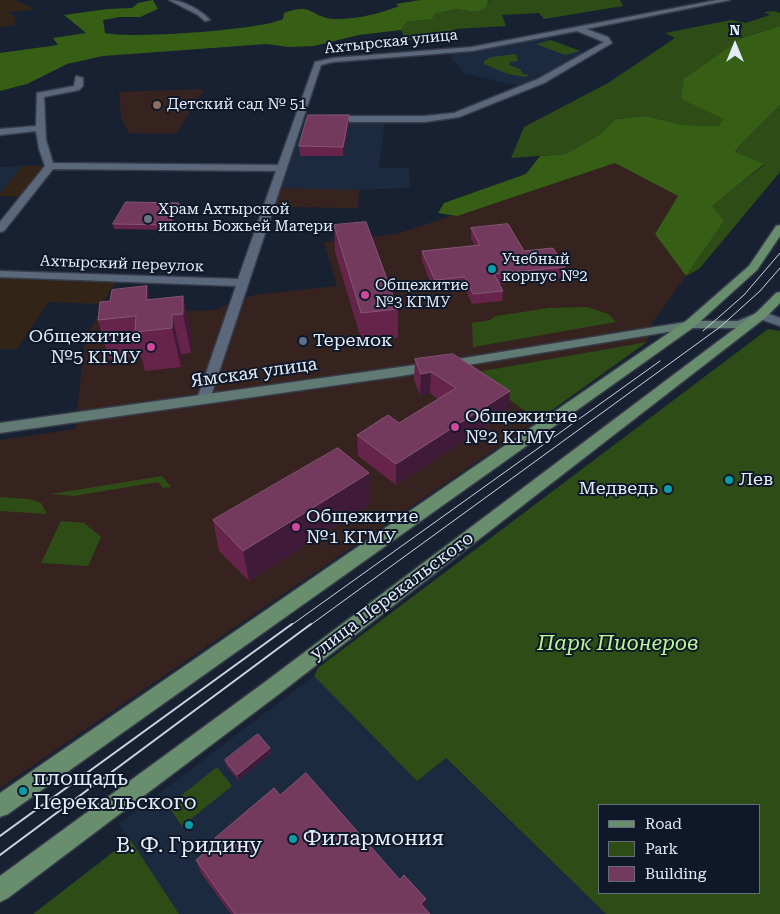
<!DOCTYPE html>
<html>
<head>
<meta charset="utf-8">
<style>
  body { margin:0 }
  #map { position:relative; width:780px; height:914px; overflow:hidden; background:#172132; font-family:"Roboto Serif",serif }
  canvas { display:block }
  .legend { position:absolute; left:598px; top:804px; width:162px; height:90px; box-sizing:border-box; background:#0e1828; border:1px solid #646d7b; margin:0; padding:6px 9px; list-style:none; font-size:15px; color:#e5ecf8 }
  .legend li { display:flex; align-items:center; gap:10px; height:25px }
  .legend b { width:25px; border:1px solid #646d7b }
  .north { position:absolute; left:710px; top:20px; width:50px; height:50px; -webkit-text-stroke:4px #0e1828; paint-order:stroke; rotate:0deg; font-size:14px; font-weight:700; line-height:20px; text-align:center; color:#e5ecf8 }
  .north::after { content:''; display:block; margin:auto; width:18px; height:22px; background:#e5ecf8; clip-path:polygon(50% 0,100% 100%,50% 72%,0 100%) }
</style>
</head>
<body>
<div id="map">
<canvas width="780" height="914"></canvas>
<ul class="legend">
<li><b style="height:6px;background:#698e6d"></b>Road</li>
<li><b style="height:14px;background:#2e4d16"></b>Park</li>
<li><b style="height:14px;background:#733a5e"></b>Building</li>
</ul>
<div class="north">N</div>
</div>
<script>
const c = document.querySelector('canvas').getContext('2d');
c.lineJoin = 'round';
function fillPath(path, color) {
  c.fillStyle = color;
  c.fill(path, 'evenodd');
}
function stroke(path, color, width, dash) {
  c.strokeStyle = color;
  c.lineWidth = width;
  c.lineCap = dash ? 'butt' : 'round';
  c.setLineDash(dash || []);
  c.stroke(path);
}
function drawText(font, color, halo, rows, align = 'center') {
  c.font = font + ' "Roboto Serif",serif';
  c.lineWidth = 4;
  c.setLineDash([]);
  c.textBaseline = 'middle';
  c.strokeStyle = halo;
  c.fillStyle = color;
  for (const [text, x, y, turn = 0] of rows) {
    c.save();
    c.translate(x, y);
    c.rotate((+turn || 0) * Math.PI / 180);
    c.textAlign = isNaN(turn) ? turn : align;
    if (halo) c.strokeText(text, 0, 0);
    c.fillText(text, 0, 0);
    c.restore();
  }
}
const built = new Path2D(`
  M542 37 587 53 522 87 464 73 447 53Z
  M303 120H385L379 168H409L410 188 349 190 279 188 289 168Z
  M22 166 0 194V167Z
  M314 676 417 781 445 758 606 914H179L119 824Z`);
const industrial = new Path2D(`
  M0 0H15L36 9 14 12 7 11 14 16 16 25 0 27Z
  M22 166H46L23 197 0 196V194Z
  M0 276 117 280 102 304 49 302 17 349H0Z`);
const education = new Path2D(`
  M204 89 176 134 129 133 121 117 119 92Z
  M615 163 678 196 655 234 686 276 652 323 647 342 472 373 538 420 0 788V440L75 429 85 338 99 314 215 310 253 295 337 286 324 242 396 234Z
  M279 188 359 190 358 208 273 207Z`);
const green = new Path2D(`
  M491 0H620L623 6 544 19 539 13 502 15 506 26 455 29V32L423 35 425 40H406L401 30 407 22 431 19 435 14 456 9 476 12Z
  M774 11 780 13V26L742 38 725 119 718 126 684 125 646 116 616 119 599 135 566 154 511 158 524 127 608 83 675 38 665 33 731 20 746 23 770 15 764 12Z
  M551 40 580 51 565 55 536 44Z
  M516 54 518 61 510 62 509 65 520 69 523 74 528 75 526 77 508 74 484 64V61L492 57Z
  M780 105V172L699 269 686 276 724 221 711 206 764 165 735 153 742 143Z
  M587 307 608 314 616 322 473 347 472 323 490 320 496 316 549 308Z
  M768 329 780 331V914H606L446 758 417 781 314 676 318 668ZM599 805H759V893H599Z
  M647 342 538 420 471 373Z
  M162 476 171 487 163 488 158 482 74 496 51 494Z
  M0 497 29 499 41 503 47 514 0 511Z
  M61 521 84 523 101 537 88 566 41 563Z
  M217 767 232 786 182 826 168 806Z
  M130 839 179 914H33Z`);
const forest = new Path2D(`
  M153 0 158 9 140 17H120L103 20 105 33C129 39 262 30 283 19L284 13C312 2 311 17 333 19 355 20 378 14 399 6L396 4 420 0H491L488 1 486 8 476 12 456 9 435 14 432 19 407 22 401 30 359 35 314 46 289 47 267 44 103 56 67 64 27 84 0 91V53L58 45 53 38 86 33 64 15 107 9 132 8 138 3Z
  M780 26V105L742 143 735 152 764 164 712 206 724 221 686 276 655 234 678 196 615 163 457 216 438 213 444 203 526 174 540 156 566 154 599 135 616 119 646 116 684 125 718 126 724 119 681 99 684 79 742 38Z`);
const street = new Path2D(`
  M169 0C183 0 201 10 210 20L205 21 198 15Z
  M717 0H730L586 29 608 37 612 43 544 83 459 117 425 122H329L325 119 329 116H425L454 113 538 79 604 42 577 31 472 51 333 62 321 65 209 402H199L197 399 236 286 0 277V271L238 279 276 171 53 169 4 231 0 232V222L45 166 39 149 36 131 0 135V129L36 126 37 93 74 86 76 76 83 78V86L79 90 44 97 46 140 53 163 278 165 315 62 333 58 472 47Z
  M761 311 780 318V326L757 318 755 315Z`);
const secondary = new Path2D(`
  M757 313 763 317 761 320 739 328H692L401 376 0 433V423L458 359 692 321H738Z`);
const primary = new Path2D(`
  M780 225V236L757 270 694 327 8 814 0 817V793L686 321 749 266 776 226Z
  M780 292V303L765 318 279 694 8 898 0 902V876L265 682 757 312 776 293Z`);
const tramFar1 = new Path2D(`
  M703 331 744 295 780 253
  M290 626 660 361
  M309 626 720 327 760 291 780 268`);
const tram = new Path2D(`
  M0 836 292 624
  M0 855 311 624`);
const wall = new Path2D(`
  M349 124 343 156H300L299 146Z
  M179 203 180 208 170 230 114 229 113 224Z
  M334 225 398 309V338L362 342 335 252Z
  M471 228 524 251 565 267 563 277 499 284 503 291 502 301 472 304 465 288 434 291 422 261V251L475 246 471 238Z
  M183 296 191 335V353L181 354V367L145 371 141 356 109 359 98 320 110 301 150 300Z
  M415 359 508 412 396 485 358 456 357 435 399 423 438 399 430 393 420 395 414 380Z
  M370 504 249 581 219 551 213 520Z
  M270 748 271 753 238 780 226 765 225 760Z
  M280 795 425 908 430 914H231L201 873 196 860 216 843 215 838Z`);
const shadedWall = new Path2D(`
  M349 115V124L343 156V147Z
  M179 203 180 208 170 230 169 225Z
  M147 286 156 324 146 300Z
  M183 296 191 335V353L183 314Z
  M172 315 181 354V367L172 328Z
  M431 372 430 393 420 395 421 374Z
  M510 391 508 412 396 485V464Z
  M369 473 370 504 249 581 243 551Z
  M270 748 271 753 238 780 237 775Z
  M426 899 425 911 421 904Z`);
const building = new Path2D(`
  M308 115H349L343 147 299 146Z
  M126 202 179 203 169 225 113 224Z
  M366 222 398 309 361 313 334 225Z
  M508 224 524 251 553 248 565 267 494 274 503 291 473 294 465 277 435 280 422 251 480 245 471 228Z
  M147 286 146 300 183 296V314L172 315V328L135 332 136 316 98 320 100 302 110 301 112 290Z
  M453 354 510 391 396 464 357 435 388 415 399 423 456 388 431 372 421 374 415 359Z
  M338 448 369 473 243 551 213 520Z
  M258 734 270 748 237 775 225 760Z
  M306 773 400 880 404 875 426 899 421 904 430 914H235L196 860 217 842 215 838 274 788 280 795Z`);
const markers = [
  [157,105,5,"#8d6e63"],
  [148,219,5,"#6b7280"],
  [492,269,5,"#0f9aa8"],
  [365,295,5,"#d1479c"],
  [303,341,5,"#5c6f8a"],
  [151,347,5,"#d1479c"],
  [455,427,5,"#d1479c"],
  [729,480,5,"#0f9aa8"],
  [668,489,5,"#0f9aa8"],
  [296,527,5,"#d1479c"],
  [23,791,5,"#0f9aa8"],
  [189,825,5,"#0f9aa8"],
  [293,839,5,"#0f9aa8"]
];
const farStreetnames = [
  ["Ахтырская улица",391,42,-6],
  ["Ахтырский переулок",122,264,2]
];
const farPoinames = [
  ["Детский сад № 51",167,105],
  ["Храм Ахтырской",158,210],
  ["иконы Божьей Матери",158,227],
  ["Учебный",502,260],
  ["корпус №2",502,277],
  ["Общежитие",375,286],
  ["№3 КГМУ",375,303]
];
const poiNames = [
  ["Общежитие",141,337,"right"],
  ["№5 КГМУ",141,358,"right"],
  ["Теремок",313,341],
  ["Общежитие",465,417],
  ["№2 КГМУ",465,438],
  ["Лев",739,480],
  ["Медведь",658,489,"right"],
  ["Общежитие",306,517],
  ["№1 КГМУ",306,538]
];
const streetNames = [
  ["Ямская улица",254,373,-8],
  ["улица Перекальского",392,596,-37]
];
const nearParknames = [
  ["Парк Пионеров",618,644]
];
const nearPoinames = [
  ["площадь",33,779],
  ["Перекальского",33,803],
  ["Филармония",303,839],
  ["В. Ф. Гридину",189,846,"center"]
];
fillPath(built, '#1c2a40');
fillPath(industrial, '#322518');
fillPath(education, '#36231f');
fillPath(green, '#2e4d16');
fillPath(forest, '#365e15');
stroke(street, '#363c4a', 3);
stroke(secondary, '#363c4a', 3);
stroke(primary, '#363c4a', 3);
fillPath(street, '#5b677b');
fillPath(secondary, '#627a74');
fillPath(primary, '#698e6d');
stroke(tramFar1, '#cdd4e1', 1);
stroke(tram, '#cdd4e1', 2);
fillPath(wall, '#66244b');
fillPath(shadedWall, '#401a39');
fillPath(building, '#733a5e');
stroke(building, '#855676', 1);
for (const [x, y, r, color] of markers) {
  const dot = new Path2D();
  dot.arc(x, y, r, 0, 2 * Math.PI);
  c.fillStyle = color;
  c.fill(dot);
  stroke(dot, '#0e1828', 2);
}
drawText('15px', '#e5ecf8', '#0e1828', farStreetnames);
drawText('15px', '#e5ecf8', '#0e1828', farPoinames, 'left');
drawText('18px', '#e5ecf8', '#0e1828', poiNames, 'left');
drawText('18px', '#e5ecf8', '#0e1828', streetNames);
drawText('italic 21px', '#b9f593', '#0e1828', nearParknames);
drawText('21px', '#e5ecf8', '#0e1828', nearPoinames, 'left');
</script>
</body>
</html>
